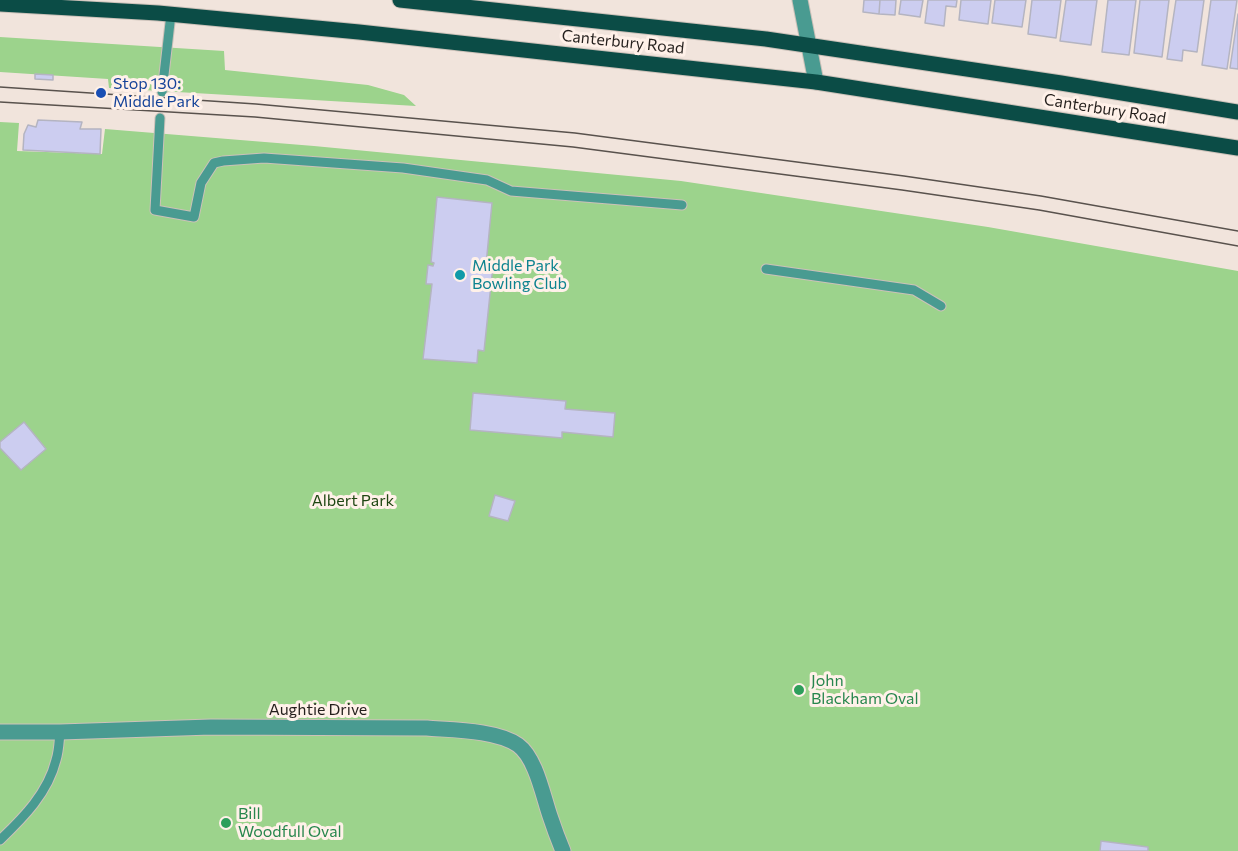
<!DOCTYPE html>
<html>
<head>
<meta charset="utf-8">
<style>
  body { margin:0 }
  canvas { display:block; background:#f1e4dc }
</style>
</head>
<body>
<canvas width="1238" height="851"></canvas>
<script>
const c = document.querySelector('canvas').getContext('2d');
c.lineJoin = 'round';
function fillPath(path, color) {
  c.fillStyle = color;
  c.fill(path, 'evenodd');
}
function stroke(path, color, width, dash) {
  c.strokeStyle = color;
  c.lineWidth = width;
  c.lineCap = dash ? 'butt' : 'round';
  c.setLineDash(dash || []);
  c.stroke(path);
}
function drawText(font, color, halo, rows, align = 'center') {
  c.font = font + ' Commissioner,sans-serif';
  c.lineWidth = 6;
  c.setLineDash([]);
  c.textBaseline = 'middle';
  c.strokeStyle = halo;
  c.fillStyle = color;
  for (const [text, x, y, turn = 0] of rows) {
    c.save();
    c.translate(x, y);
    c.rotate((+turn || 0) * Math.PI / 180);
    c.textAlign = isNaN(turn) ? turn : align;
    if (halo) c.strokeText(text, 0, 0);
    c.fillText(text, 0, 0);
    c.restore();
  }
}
const green = new Path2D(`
  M0 37 224 51 225 70 368 85 404 95 416 106 109 88 108 79 0 72Z
  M0 122 19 123 17 151 102 154 105 129 314 146 681 181 988 227 1238 271V851H0Z`);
const building = new Path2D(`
  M864 0H880L879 14 863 12Z
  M880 0H896L895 15 879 14Z
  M901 0H923L920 17 899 14Z
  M928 0H957L956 7 946 6 944 26 925 23Z
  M961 0H991L988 24 959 20Z
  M995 0H1026L1022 27 992 23Z
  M1032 0H1061L1056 38 1028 34Z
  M1066 0H1097L1091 45 1060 41Z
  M1108 0H1136L1129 55 1102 52Z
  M1140 0H1169L1162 57 1134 53Z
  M1176 0H1204L1197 52 1183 50 1182 61 1167 59Z
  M1211 0H1237L1227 69 1202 65Z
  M1238 14V69L1230 68Z
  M35 74 53 75V80L35 79Z
  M38 120 82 122 80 129H101L100 154 23 150 24 134 28 125 36 127Z
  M437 197 492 203 486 265 493 266 484 351 478 350 477 363 423 359 432 284H426L428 265 433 266 434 263 431 262Z
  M473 393 566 401 565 409 615 413 613 437 562 432V438L470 430Z
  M24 422 46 449 21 470 0 448V442Z
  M495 495 515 501 508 521 489 516Z
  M1101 841 1148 847V851H1100Z`);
const lane = new Path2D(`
  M162 92 171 14
  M160 118 155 210 194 217 201 183 214 163 223 161 264 158 403 168 487 180 511 191 682 205
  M766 269 914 290 941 306
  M0 840C23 818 48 793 56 760 59 751 59 742 60 732`);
const street = new Path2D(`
  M800 0 816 82
  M0 732H60L211 727 427 728C452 730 497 730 518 745 536 758 543 796 550 816 554 828 558 839 563 851`);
const primary = new Path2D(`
  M400 0 766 39 1061 83 1238 112
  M0 4 158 13 359 32 816 82 1238 148`);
const tram = new Path2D(`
  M0 87 256 104 575 133 904 176 1041 196 1238 231
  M0 102 255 117 573 147 902 190 1039 210 1238 246`);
const markers = [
  [101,93,6,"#1a4fb4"],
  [460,275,6,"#0f9aa8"],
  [799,690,6,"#2e9e5b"],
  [226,823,6,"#2e9e5b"]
];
const streetNames = [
  ["Canterbury Road",623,42,6],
  ["Canterbury Road",1105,109,9],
  ["Aughtie Drive",318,710]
];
const transitNames = [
  ["Stop 130:",113,84],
  ["Middle Park",113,102]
];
const cultureNames = [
  ["Middle Park",472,266],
  ["Bowling Club",472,284]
];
const parkNames = [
  ["Albert Park",353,501]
];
const leisureNames = [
  ["John",811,681],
  ["Blackham Oval",811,699],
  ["Bill",238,814],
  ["Woodfull Oval",238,832]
];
fillPath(green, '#9cd38c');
fillPath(building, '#cccdf0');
stroke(building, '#b4b4c1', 1.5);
stroke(lane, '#ccc1b9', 11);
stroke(street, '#ccc1b9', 17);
stroke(primary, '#ccc1b9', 17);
stroke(lane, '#499b91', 9);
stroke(street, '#499b91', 15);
stroke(primary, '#0b4c46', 15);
stroke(tram, '#59524d', 1.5);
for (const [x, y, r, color] of markers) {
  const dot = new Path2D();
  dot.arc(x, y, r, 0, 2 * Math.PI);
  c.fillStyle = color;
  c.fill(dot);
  stroke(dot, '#fff1e9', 2);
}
drawText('16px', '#241f1c', '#fff1e9', streetNames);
drawText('16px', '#164399', '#fff1e9', transitNames, 'left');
drawText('16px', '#0d838f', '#fff1e9', cultureNames, 'left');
drawText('16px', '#1f4612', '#fff1e9', parkNames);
drawText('16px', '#27864d', '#fff1e9', leisureNames, 'left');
</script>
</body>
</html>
